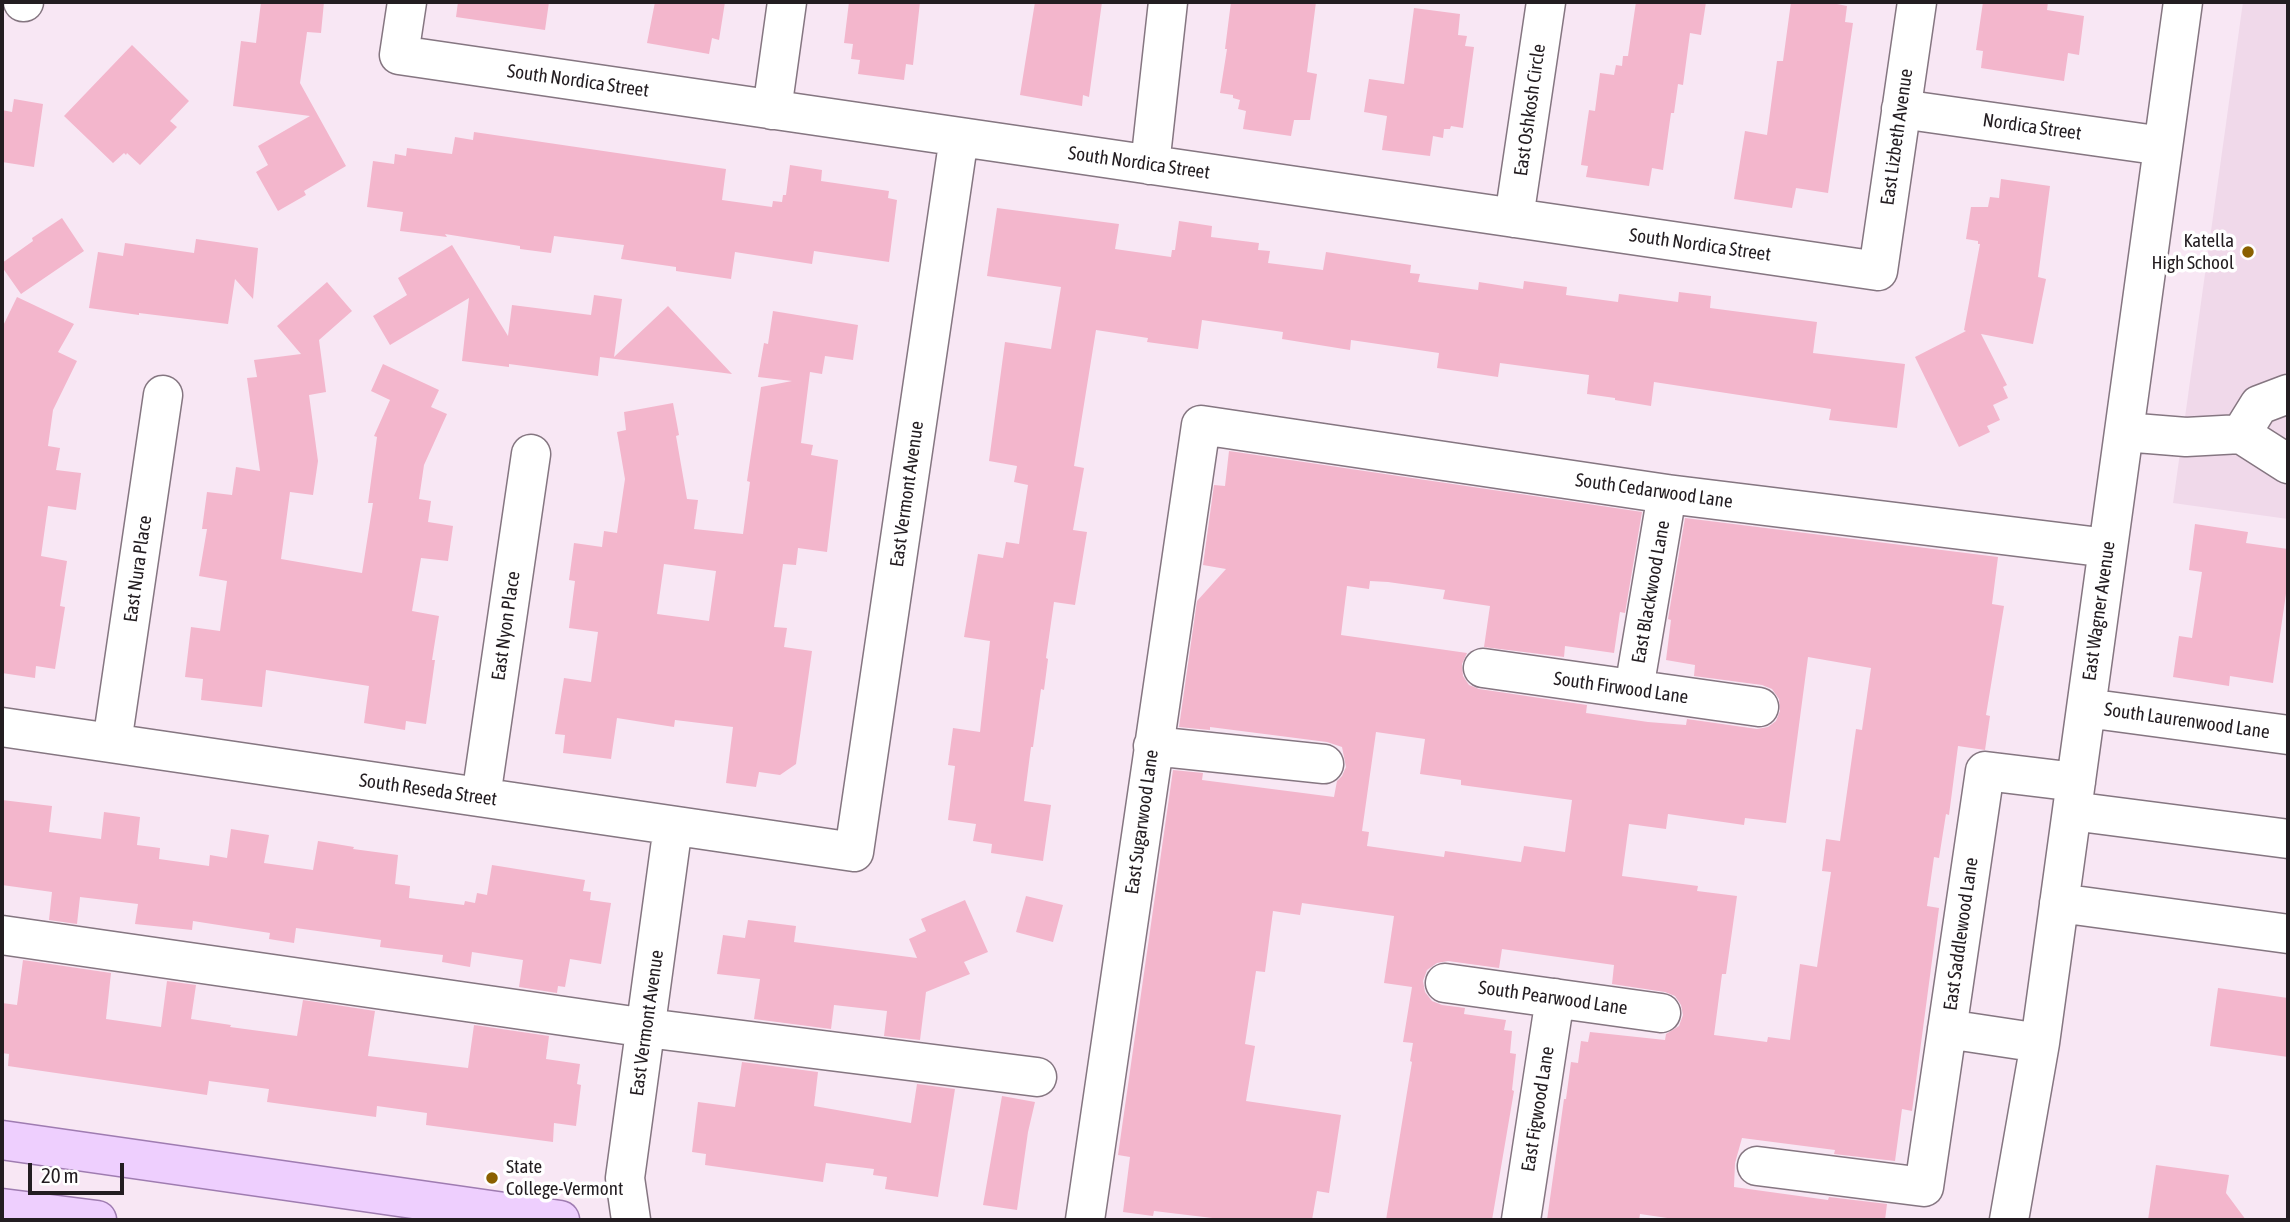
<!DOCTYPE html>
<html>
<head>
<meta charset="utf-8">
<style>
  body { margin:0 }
  #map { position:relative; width:2290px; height:1222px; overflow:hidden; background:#f8e7f4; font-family:"Asap Condensed",sans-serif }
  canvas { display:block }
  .frame { position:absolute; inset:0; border:4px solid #231d21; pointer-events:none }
  .scale { position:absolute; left:28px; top:1163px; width:96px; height:32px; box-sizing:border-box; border:4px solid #231d21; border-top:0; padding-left:9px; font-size:21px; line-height:24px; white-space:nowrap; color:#231d21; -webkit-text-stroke:5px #fff; paint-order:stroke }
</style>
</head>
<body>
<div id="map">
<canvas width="2290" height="1222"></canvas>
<div class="frame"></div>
<div class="scale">20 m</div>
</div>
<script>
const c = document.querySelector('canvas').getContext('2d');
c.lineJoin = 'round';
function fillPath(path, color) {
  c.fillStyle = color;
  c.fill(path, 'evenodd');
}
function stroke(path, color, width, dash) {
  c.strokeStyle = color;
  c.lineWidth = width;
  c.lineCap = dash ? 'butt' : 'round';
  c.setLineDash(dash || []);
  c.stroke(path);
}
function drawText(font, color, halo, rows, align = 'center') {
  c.font = font + ' "Asap Condensed",sans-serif';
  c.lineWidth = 7;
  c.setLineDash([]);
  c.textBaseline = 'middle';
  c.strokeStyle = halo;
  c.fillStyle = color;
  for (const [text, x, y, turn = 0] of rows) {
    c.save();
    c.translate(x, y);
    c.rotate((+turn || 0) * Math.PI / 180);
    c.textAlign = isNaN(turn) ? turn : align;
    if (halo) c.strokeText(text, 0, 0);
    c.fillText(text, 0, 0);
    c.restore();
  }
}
const built = new Path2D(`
  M2243 2H2288V519L2173 503Z`);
const building = new Path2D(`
  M261 2H324L321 33 307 32 300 83 346 166 304 191 306 195 278 211 256 172 268 165 258 146 310 116 233 106 241 41 256 43Z
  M458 2H549L545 30 456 17Z
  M655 2H725L719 40 712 38 709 54 647 43Z
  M849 2H920L913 65 906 64 904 80 858 74 860 60 851 59 853 44 844 43Z
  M1035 2H1102L1089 97 1083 95 1082 106 1020 95Z
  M1231 2H1316L1307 72 1317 74 1310 120H1294L1291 136 1243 129 1246 111 1238 109 1240 100 1233 98V95L1220 93 1227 49H1225Z
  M1636 2H1706L1701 35 1690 33 1683 85 1678 84 1674 113H1671L1663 170 1652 168 1649 186 1586 177 1588 166 1581 165 1589 110 1595 111 1600 73 1614 75 1616 65 1622 66 1623 56H1628Z
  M1791 2H1837V4L1847 6 1845 22 1853 23 1828 193 1796 188 1792 208 1734 199 1745 131 1767 135 1777 61H1783Z
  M1983 2H2048L2047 10 2084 16 2079 55 2068 53 2064 81 1981 68 1983 51 1976 50Z
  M1414 8 1460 14 1458 35 1467 36 1465 46 1474 47 1463 128 1451 126 1450 129H1444L1443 138 1433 136 1430 156 1382 150 1387 116 1364 112 1369 79 1404 84Z
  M132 45 189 101 170 121 177 127 140 165 127 153 126 155 124 153 113 163 64 116Z
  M14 99 43 104 34 167 2 162V110L12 112Z
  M474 132 726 169 722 200 772 207 773 201 782 202 783 195H786L790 165 822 170 821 181 889 191 888 198 897 200 889 262 814 251 812 264 735 252 731 279 676 271V267L621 259 624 245 554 236 551 253 520 249V246L445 234 447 237 400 231 403 212 367 207 373 161 394 164 395 154 406 156 407 148 452 154 455 137 473 140Z
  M2001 179 2050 186 2038 277 2046 279 2033 344 1981 334 2007 385 2003 387 2008 398 1993 405 2000 420 1987 426 1990 432 1959 447 1915 357 1966 331 1964 330 1980 244H1978V241L1966 239 1971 207H1988L1990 197 1999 198Z
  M997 208 1119 224 1115 249 1171 257 1172 250H1175L1179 221 1212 226 1211 237 1259 243 1258 250 1270 251 1268 263 1323 270 1326 252 1411 265 1410 273 1420 274 1418 282 1478 290 1479 282 1523 289 1524 281 1567 287 1566 295 1618 302 1619 294 1678 302 1679 292 1711 296 1710 308 1817 322 1813 353 1905 364 1897 428 1829 420 1831 409 1654 382 1651 406 1615 400V398L1587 394 1589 375 1500 363 1498 377 1437 368 1439 353 1351 340 1350 350 1282 339 1283 332 1202 320 1198 349 1147 342 1148 338 1096 330 1074 466 1084 468 1073 530 1087 532 1075 605 1054 602 1046 658 1048 659 1044 690 1041 689 1033 747H1031L1024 801 1051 805 1043 861 991 853 992 844 973 841 976 824 948 820 955 766 948 765 953 728 980 732 990 641 964 637 978 554 1003 558 1006 542 1019 544 1028 485 1014 482 1017 466 989 461 1005 342 1051 349 1061 287 987 276Z
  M62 218 84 251 21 294 2 267V263L33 241 32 238Z
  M196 239 258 248 253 299 235 279 228 324 139 313V315L89 308 98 252 123 256 125 243 194 253Z
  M452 245 508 336 512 305 591 315 594 295 622 299 614 357 668 306 732 374 600 357 598 376 509 364V367L462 361 469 298 390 345 373 316 407 295 398 278Z
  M327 282 352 311 319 340 326 392 309 395 318 461 313 495 290 492 281 559 362 573 373 503H368L377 437 374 436 390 400 371 391 383 364 439 390 431 407 447 414 424 465 419 499 431 501 428 522 453 526 448 561 421 558 412 611 439 616 432 660H435L426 724 406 721 405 730 364 723 369 686 266 670 262 707 201 700 203 679 185 677 191 627 220 631 227 581 199 576 207 529H202L207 492 232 495 236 467 260 471 247 378 257 377 254 360 301 354 277 326Z
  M17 297 74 324 58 352 77 361 53 410 48 446 60 448 56 470 81 473 76 510 48 506 41 556 67 561 60 606 65 607 55 669 36 666 35 678 2 673V328Z
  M773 311 858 325 853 360 825 356 822 374 810 372 801 443 813 445 811 455 838 460 827 552 798 548 796 565 783 564 774 627 787 628 784 647 812 651 796 764 780 775 759 772 756 787 726 783 733 727 675 720 674 727 617 718 611 759 563 753 565 735 555 734 564 678 591 682 598 632 569 628 575 581 569 580 574 543 602 547 604 531 617 533 625 479 617 432 626 430 624 412 673 403 679 435 676 436 687 499 698 500 694 529 743 534 750 482 747 481 761 387 792 381 758 377 764 343 768 344ZM664 564 716 571 709 621 657 614Z
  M1229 451 1642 512 1625 613 1620 612 1614 653 1565 646 1564 657 1484 647 1490 606 1443 599 1445 590 1388 582 1370 581 1369 589 1347 586 1341 635 1467 653 1462 664 1463 676 1469 685 1479 689 1587 705 1586 713 1648 722 1686 725 1687 719 1757 729 1768 727 1776 721 1780 711 1779 699 1772 689 1762 685 1694 676 1695 665 1666 660 1671 620 1668 619 1685 518 1998 557 1992 604 2004 606 1986 715 1990 716 1985 750 1958 746 1949 815 1946 814 1939 858 1934 857 1927 906 1939 908 1912 1111 1902 1109 1895 1161 1834 1154 1835 1150 1742 1138 1735 1163 1734 1187 1828 1200 1829 1197 1887 1204 1885 1220H1681L1640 1214 1639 1220H1547L1564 1099H1566L1571 1062 1578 1063 1581 1041 1588 1042 1590 1032 1665 1040 1666 1034 1679 1026 1683 1015 1681 1005 1675 996 1665 992 1612 984 1614 965 1502 949 1499 968 1448 961 1437 963 1427 970 1423 981 1425 992 1432 1001 1442 1005 1465 1008 1464 1014 1506 1020 1504 1030 1512 1031 1510 1053 1516 1054 1512 1090 1514 1091 1492 1220H1386L1412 1062 1410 1061 1413 1043 1403 1042 1412 987 1384 983 1394 916 1302 903 1300 915 1273 911 1265 972 1256 971 1245 1044 1255 1046 1246 1101 1341 1115 1329 1193 1317 1191 1312 1220H1229L1154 1211 1153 1216 1123 1212 1130 1157 1118 1155 1173 770 1203 773 1202 780 1334 797 1337 781 1342 776 1346 767 1342 747 1327 742 1210 727V730L1179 727 1197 601 1226 569 1203 565 1214 485 1225 486ZM1808 657 1871 668 1862 730 1856 729 1840 841 1826 839 1822 871 1831 872 1817 967 1800 964 1790 1040 1768 1037 1767 1042 1714 1035 1722 974H1726L1737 896 1697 891 1698 886 1622 876 1629 824 1666 829 1668 814 1744 825 1745 818 1786 823ZM1376 732 1425 739 1420 774 1461 780V785L1572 800 1565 852 1524 846 1521 862 1445 851 1444 857 1367 846 1369 832 1362 831Z
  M2195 524 2248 532 2246 543 2288 549V580L2273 683 2230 676 2229 686 2173 677 2179 636 2192 638 2202 572 2189 570Z
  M2 800 52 806 49 832 101 839 104 812 140 817 137 845 160 848 159 859 209 866 210 855 227 858 231 829 269 835 264 863 313 870 318 841 354 847 353 849 398 855 395 884 410 886 409 898 464 905 465 901 475 903 477 893 487 895 492 865 585 880 583 891 591 892 590 900 611 903 601 964 570 959 565 987 558 986 557 993 519 987 523 960 472 952 470 967 442 962 443 955 380 947 381 940 296 928 294 943 269 939 270 933 193 921 192 930 135 924 138 904 80 897 77 924 49 920 52 892 2 885Z
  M1026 896 1063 905 1053 942 1016 932Z
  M965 900 988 952 964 962 970 974 926 992 920 1040 884 1036 887 1011 834 1005 831 1029 754 1019 760 979 717 974 723 935 745 938 748 920 796 926 794 942 917 958 909 939 926 931 921 919Z
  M23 960 111 973 106 1019 161 1027 167 981 196 985 191 1019 231 1025 230 1027 297 1036 303 1000 375 1011 368 1056 468 1068 474 1025 549 1036 546 1059 580 1064 577 1084 581 1085 576 1126 554 1123 553 1142 426 1125 427 1113 377 1106 376 1117 267 1102 269 1089 209 1081 207 1095 8 1066 9 1054 2 1053V1003L17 1005Z
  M2218 988 2288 998V1057L2210 1046Z
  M742 1062 818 1072 814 1106 911 1123 917 1084 955 1089 938 1197 885 1189 887 1177 873 1175 874 1169 826 1163 823 1182 705 1165 706 1154 692 1152 698 1102 735 1107Z
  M1002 1096 1035 1102 1028 1132 1017 1210 983 1205Z
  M2156 1165 2229 1175 2226 1193 2246 1220H2148Z`);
const minor = new Path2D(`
  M23 2H24
  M407 2 399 55 1878 271 1917 2
  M1901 109 2163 146
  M772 110 787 2
  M1150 165 1168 2
  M1514 218 1546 2
  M2288 394 2259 405 2241 434 2288 464
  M2124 432 2186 437 2241 434
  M1483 668 1759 707
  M1634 689 1667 494
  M2086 708 2288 735
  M2 727 854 852 959 137
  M112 743 163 395
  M1153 746 1324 764
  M481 797 531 454
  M2072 811 2288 839
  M2059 903 2288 934
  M2 935 647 1028 1037 1077
  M1445 983 1661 1013
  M1947 1029 2040 1043
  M1757 1166 1924 1187 1985 771 2076 782
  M631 1220 625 1178 673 826
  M1085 1220 1201 425 1667 494 2108 548
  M1521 1220 1555 998
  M2009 1220 2040 1043 2183 2`);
const major = new Path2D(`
  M2 1140 560 1220
  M2 1208 97 1220`);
const markers = [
  [2248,252,7,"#8a6000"],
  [492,1178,7,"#8a6000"]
];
const streetNames = [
  ["South Nordica Street",578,81,8],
  ["East Oshkosh Circle",1530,110,-82],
  ["Nordica Street",2032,127,8],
  ["East Lizbeth Avenue",1897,137,-82],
  ["South Nordica Street",1139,163,8],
  ["South Nordica Street",1700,245,8],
  ["South Cedarwood Lane",1654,491,8],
  ["East Vermont Avenue",907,494,-82],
  ["East Nura Place",138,569,-82],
  ["East Blackwood Lane",1651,592,-80],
  ["East Wagner Avenue",2099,611,-82],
  ["East Nyon Place",506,626,-82],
  ["South Firwood Lane",1621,688,8],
  ["South Laurenwood Lane",2187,721,8],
  ["South Reseda Street",428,790,8],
  ["East Sugarwood Lane",1142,822,-82],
  ["East Saddlewood Lane",1961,934,-82],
  ["South Pearwood Lane",1553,998,8],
  ["East Vermont Avenue",647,1023,-82],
  ["East Figwood Lane",1538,1109,-81]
];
const poiNames = [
  ["Katella",2234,241],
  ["High School",2234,263],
  ["State",506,1167,"left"],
  ["College-Vermont",506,1189,"left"]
];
fillPath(built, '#f0d9ea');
fillPath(building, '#f3b6cc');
stroke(minor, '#857681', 41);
stroke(major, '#9f7cb1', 41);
stroke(minor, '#fff', 38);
stroke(major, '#eecffe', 38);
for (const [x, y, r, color] of markers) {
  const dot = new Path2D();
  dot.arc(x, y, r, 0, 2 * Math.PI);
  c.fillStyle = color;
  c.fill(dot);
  stroke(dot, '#fff', 2.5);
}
drawText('19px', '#231d21', '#fff', streetNames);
drawText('19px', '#231d21', '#fff', poiNames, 'right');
</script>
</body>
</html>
